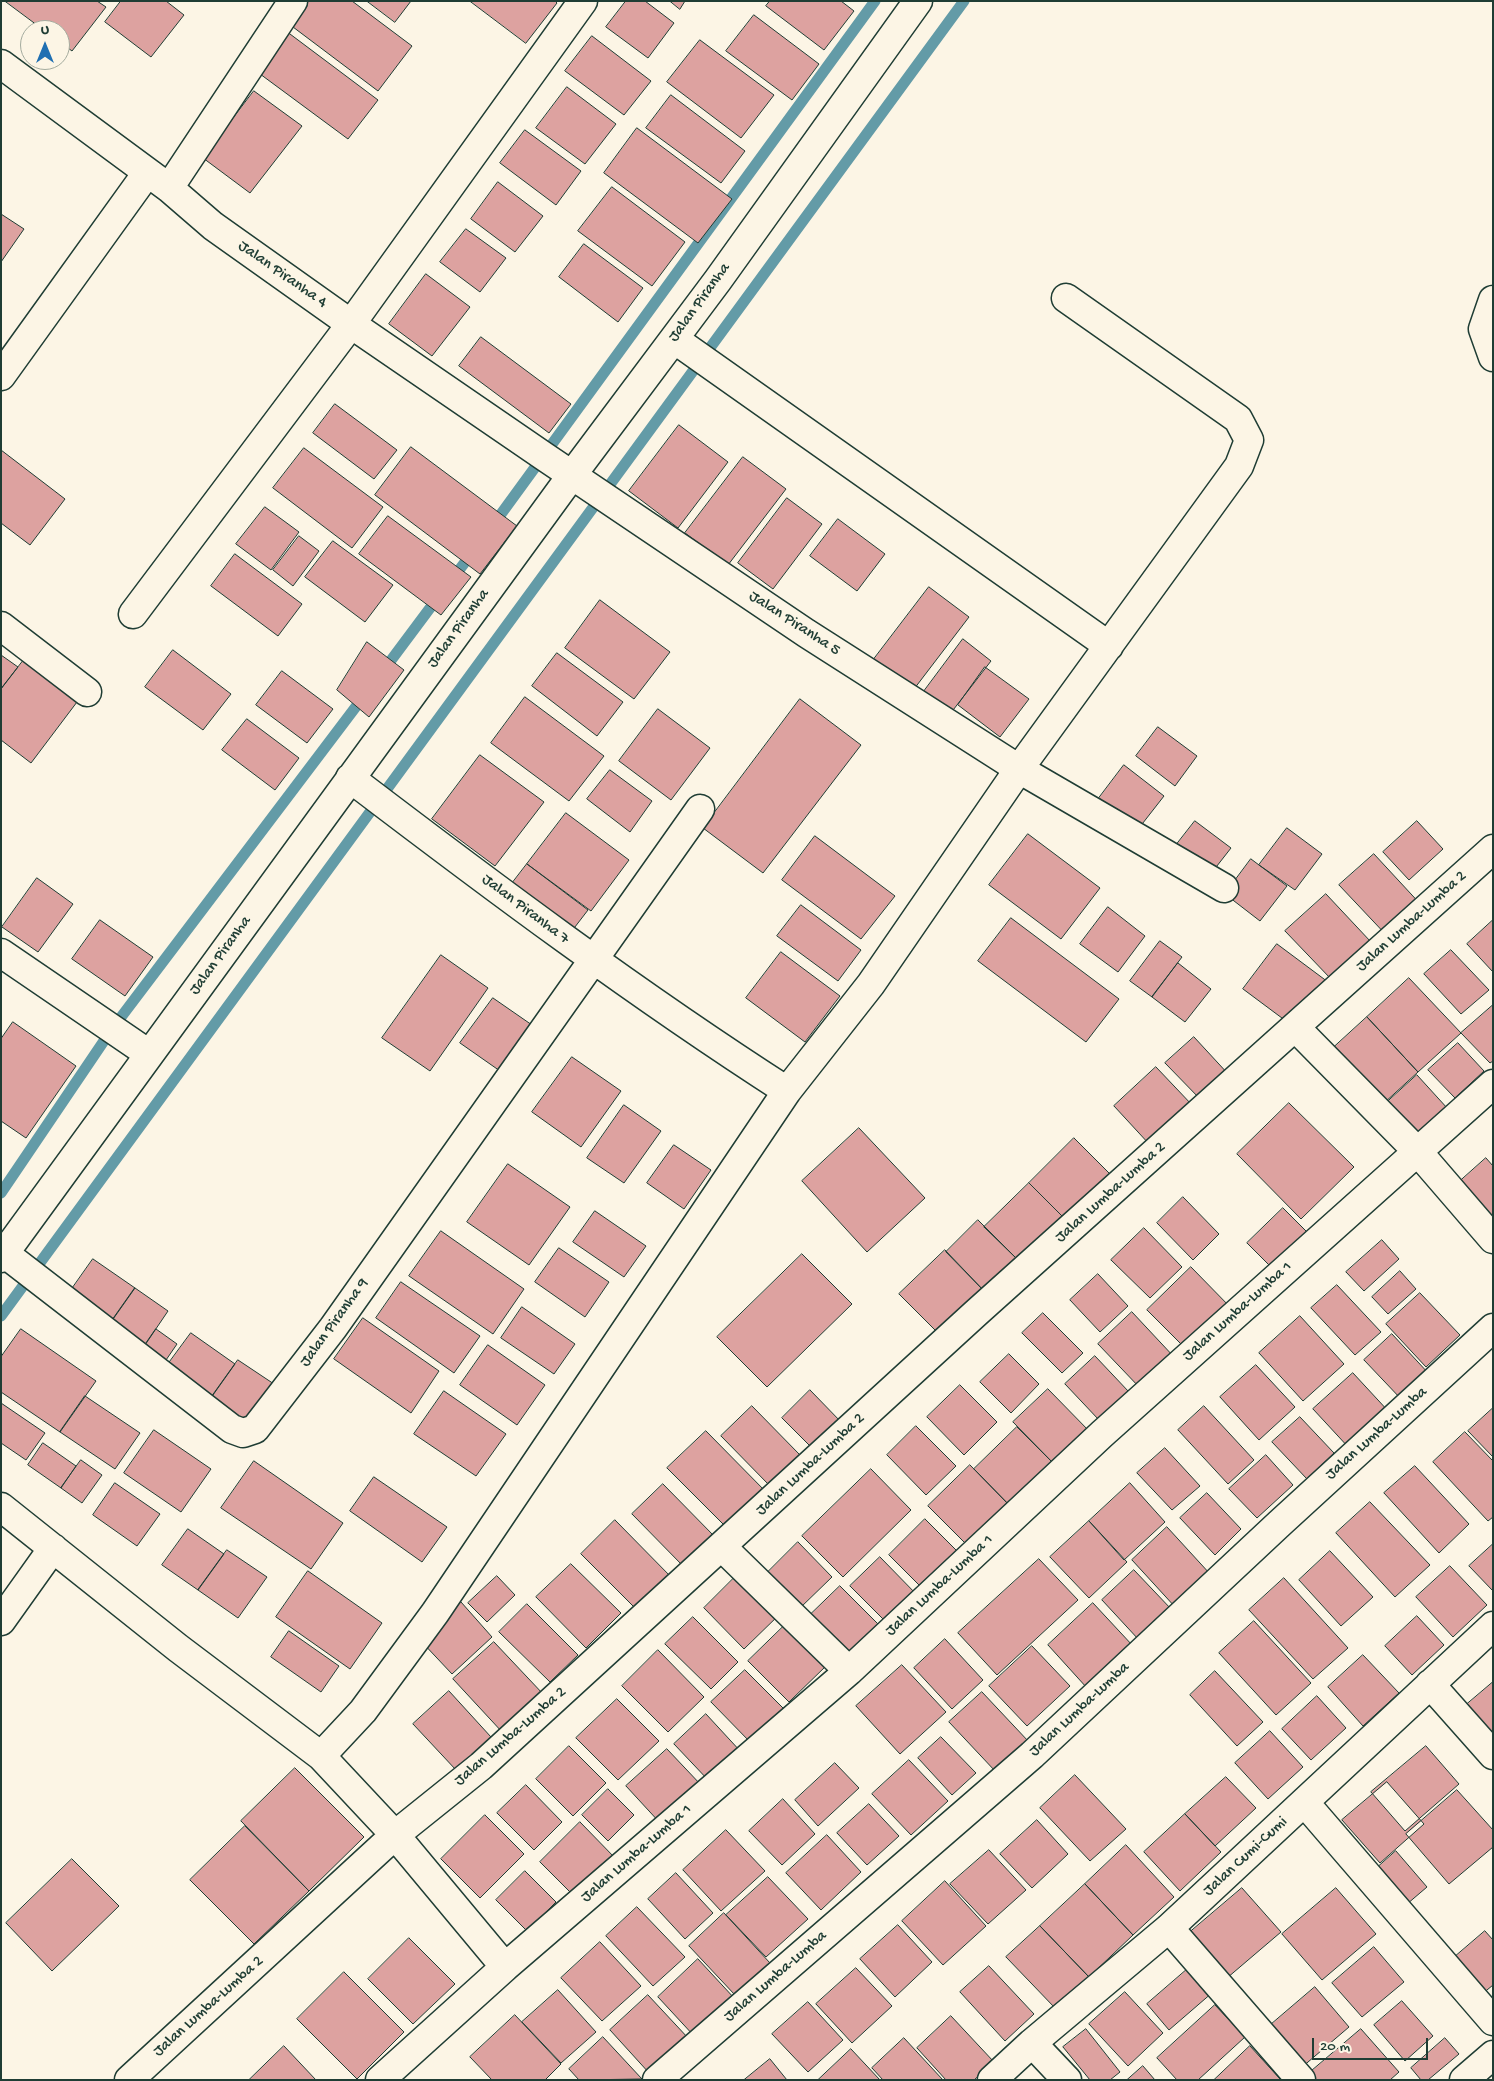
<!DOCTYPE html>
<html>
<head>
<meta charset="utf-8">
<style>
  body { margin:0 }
  #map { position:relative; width:1494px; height:2081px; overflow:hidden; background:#fcf5e5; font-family:"Gochi Hand",sans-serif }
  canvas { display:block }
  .frame { position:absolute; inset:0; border:2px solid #1f3d34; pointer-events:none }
  .north { position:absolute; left:20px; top:20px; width:50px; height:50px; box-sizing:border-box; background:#fcf5e5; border:1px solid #a4ab9e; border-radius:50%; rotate:0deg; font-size:14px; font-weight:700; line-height:20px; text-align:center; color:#1f3d34 }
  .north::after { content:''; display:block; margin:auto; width:18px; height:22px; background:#1f6fb2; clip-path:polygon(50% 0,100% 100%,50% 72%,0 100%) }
  .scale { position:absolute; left:1312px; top:2038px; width:116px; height:22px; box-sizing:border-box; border:2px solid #1f3d34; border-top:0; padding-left:6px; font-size:15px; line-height:18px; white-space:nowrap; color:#1f3d34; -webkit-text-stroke:4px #fcf5e5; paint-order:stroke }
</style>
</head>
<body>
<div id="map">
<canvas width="1494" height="2081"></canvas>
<div class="frame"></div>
<div class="north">U</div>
<div class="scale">20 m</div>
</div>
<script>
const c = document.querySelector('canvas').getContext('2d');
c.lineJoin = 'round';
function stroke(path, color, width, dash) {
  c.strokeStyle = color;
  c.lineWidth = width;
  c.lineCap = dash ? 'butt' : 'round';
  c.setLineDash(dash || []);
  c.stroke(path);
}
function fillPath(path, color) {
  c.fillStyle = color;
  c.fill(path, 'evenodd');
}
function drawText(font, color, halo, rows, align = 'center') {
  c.font = font + ' "Gochi Hand",sans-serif';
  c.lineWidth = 5;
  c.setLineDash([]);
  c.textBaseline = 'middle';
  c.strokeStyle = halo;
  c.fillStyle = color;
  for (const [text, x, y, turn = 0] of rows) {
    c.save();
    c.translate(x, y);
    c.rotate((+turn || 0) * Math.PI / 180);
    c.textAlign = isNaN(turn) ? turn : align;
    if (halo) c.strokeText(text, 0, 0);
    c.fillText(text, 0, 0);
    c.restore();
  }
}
const stream = new Path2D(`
  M493 525 875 1
  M451 581 474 550
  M383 671 439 596
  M1 1193 112 1029 364 696
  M1 1316 964 1`);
const building = new Path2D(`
  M5 1H97L106 7 72 51 60 42V30H44Z
  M121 1H166L184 15 151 57 105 22Z
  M306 1H352L412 46 378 91 289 24Z
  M367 1H411L395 22Z
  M470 1H555L557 3 526 43Z
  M626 1H645L674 23 648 58 606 27Z
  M670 1H685L680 9Z
  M770 1H841L854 11 824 50 766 6Z
  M754 15 819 64 792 100 726 51Z
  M286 31 378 100 348 139 256 71Z
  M592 36 651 81 624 115 565 71Z
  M700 40 774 95 741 138 667 82Z
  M567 87 616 124 585 164 536 128Z
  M254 91 302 126 250 193 203 158Z
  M671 95 745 151 721 183 646 128Z
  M637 128 732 199 698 243 604 173Z
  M525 130 581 171 556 205 500 163Z
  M498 182 543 216 515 252 471 219Z
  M612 187 685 242 652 286 578 231Z
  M1 214 24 229 1 262Z
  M466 229 506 258 480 292 440 262Z
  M584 244 643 288 618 322 559 277Z
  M426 274 470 307 432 356 389 324Z
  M481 337 571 404 549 433 459 366Z
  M335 404 397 450 374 479 313 433Z
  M679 425 728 462 678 528 629 491Z
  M411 447 517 526 480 574 375 495Z
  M304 448 383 507 352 548 273 488Z
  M1 450 65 499 30 545 1 523Z
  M743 457 786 489 728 565 685 533Z
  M787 498 822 524 773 589 738 563Z
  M265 507 299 532 271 570 236 544Z
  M388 516 471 577 441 615 359 554Z
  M838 519 885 554 857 591 810 556Z
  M299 536 319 551 293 586 273 570Z
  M333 541 393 585 365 622 305 577Z
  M235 554 302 604 278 636 211 586Z
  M929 587 969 617 911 693 871 663Z
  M600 600 670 652 634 699 565 648Z
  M963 639 991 661 950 714 922 694Z
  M367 642 404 670 369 717 337 690Z
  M173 650 231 694 203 730 145 687Z
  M557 653 623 702 597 736 532 686Z
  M1 655 18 667 1 689Z
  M23 661 77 702 31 763 1 740V689Z
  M985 667 1029 699 1000 737 958 705Z
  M282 671 333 709 307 743 256 705Z
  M525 697 604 756 569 801 491 743Z
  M800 699 861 745 763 873 703 828Z
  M658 709 710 748 671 800 619 761Z
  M247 719 299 758 275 790 222 750Z
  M1158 727 1197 756 1175 786 1136 756Z
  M480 755 544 802 495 866 432 819Z
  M1124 765 1164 796 1139 828 1099 798Z
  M610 770 652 801 630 832 587 799Z
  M566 813 629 860 591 911 527 864Z
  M1195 821 1231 848 1213 871 1177 844Z
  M1417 821 1443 849 1409 880 1383 852Z
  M1287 828 1322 854 1295 890 1259 865Z
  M1028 834 1100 888 1061 939 989 885Z
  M815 836 895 896 861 939 782 880Z
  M1374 854 1424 908 1390 939 1339 885Z
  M1251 859 1287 886 1260 921 1225 894Z
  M527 864 588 910 568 936 507 890Z
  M37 878 73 904 38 952 2 927Z
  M1326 894 1371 942 1331 979 1285 931Z
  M801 905 861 950 838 981 777 936Z
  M1108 907 1145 936 1118 972 1080 944Z
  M1011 918 1119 999 1086 1042 978 961Z
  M100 920 153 957 125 996 72 959Z
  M1493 920V972L1467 944Z
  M1160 941 1182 957 1152 997 1130 981Z
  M1277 944 1328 982 1294 1027 1243 989Z
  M1451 950 1489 990 1461 1014 1424 974Z
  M781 952 840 996 805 1042 746 998Z
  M441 955 488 988 430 1071 382 1038Z
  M1178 963 1211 989 1185 1022 1152 997Z
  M1409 978 1461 1033 1418 1072 1367 1017Z
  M493 998 532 1025 500 1071 460 1043Z
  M1493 1005V1061L1490 1063 1461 1033Z
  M1367 1017 1418 1072 1383 1104 1332 1049Z
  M13 1022 76 1066 26 1138 1 1121V1039Z
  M1194 1037 1230 1076 1202 1101 1165 1063Z
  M1458 1043 1484 1071 1455 1098 1428 1070Z
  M572 1057 621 1091 581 1147 532 1112Z
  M1156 1067 1193 1106 1150 1145 1114 1106Z
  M1417 1075 1448 1109 1416 1139 1384 1105Z
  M1289 1103 1354 1167 1301 1219 1237 1154Z
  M624 1105 661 1131 624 1183 587 1158Z
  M859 1128 925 1198 867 1252 802 1181Z
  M1074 1138 1114 1178 1063 1217 1029 1183Z
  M674 1145 711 1170 684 1209 647 1183Z
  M1486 1158 1493 1166V1221L1458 1183Z
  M508 1164 570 1207 529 1265 467 1222Z
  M1029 1183 1063 1217 1019 1261 984 1227Z
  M1183 1197 1219 1234 1193 1260 1157 1223Z
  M1283 1208 1311 1236 1275 1271 1247 1243Z
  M595 1211 646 1246 624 1277 573 1242Z
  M978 1220 1019 1261 986 1293 946 1252Z
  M1144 1228 1182 1267 1150 1298 1111 1260Z
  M441 1231 524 1289 493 1334 409 1276Z
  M1382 1240 1399 1259 1364 1291 1346 1272Z
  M559 1248 609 1282 585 1317 535 1282Z
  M945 1250 986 1293 941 1336 899 1294Z
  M802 1254 852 1304 767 1387 717 1337Z
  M93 1259 135 1288 111 1322 69 1293Z
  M1191 1267 1234 1311 1191 1354 1147 1310Z
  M1400 1271 1416 1289 1388 1314 1372 1297Z
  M1098 1274 1128 1306 1100 1332 1070 1300Z
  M401 1282 480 1336 454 1373 376 1318Z
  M1337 1285 1381 1332 1355 1355 1311 1308Z
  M135 1288 168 1311 145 1345 111 1322Z
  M1420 1293 1460 1335 1426 1367 1386 1324Z
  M522 1307 575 1344 554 1374 501 1338Z
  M1132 1312 1175 1358 1141 1389 1098 1344Z
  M1043 1313 1083 1353 1062 1373 1022 1333Z
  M1300 1316 1344 1364 1303 1401 1259 1353Z
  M363 1318 439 1371 411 1413 334 1359Z
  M21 1329 96 1381 60 1432 1 1392V1357Z
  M156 1329 177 1344 166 1360 145 1345Z
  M191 1333 235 1364 208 1402 163 1371Z
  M1392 1334 1430 1375 1402 1400 1364 1360Z
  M488 1345 545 1385 517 1425 460 1385Z
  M1009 1354 1039 1384 1011 1413 980 1382Z
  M1095 1356 1129 1392 1099 1420 1065 1384Z
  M238 1360 274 1384 244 1427 208 1402Z
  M1256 1365 1295 1407 1259 1440 1220 1397Z
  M1353 1373 1390 1413 1350 1449 1313 1409Z
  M960 1385 997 1422 964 1455 927 1417Z
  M1048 1389 1091 1433 1057 1467 1013 1422Z
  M810 1390 843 1424 815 1451 782 1418Z
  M444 1391 506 1434 476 1476 414 1434Z
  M85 1396 140 1433 115 1469 60 1432Z
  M1 1403 45 1433 26 1460 1 1443Z
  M752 1406 800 1455 770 1486 721 1436Z
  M1204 1406 1254 1460 1228 1484 1178 1430Z
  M1493 1408V1457L1468 1431Z
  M1300 1417 1334 1453 1307 1479 1272 1442Z
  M916 1426 956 1466 926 1495 887 1455Z
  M1017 1427 1057 1467 1013 1509 974 1469Z
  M154 1430 211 1469 181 1512 124 1473Z
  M706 1431 769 1495 731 1532 667 1468Z
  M1465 1432 1493 1461V1517L1488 1521 1433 1462Z
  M43 1443 76 1466 61 1488 28 1465Z
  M1165 1448 1200 1486 1172 1510 1137 1473Z
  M1266 1455 1293 1485 1257 1518 1229 1489Z
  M81 1460 102 1475 82 1503 61 1488Z
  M254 1461 343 1523 311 1569 221 1508Z
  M970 1465 1013 1509 972 1550 928 1506Z
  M1415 1466 1469 1524 1439 1553 1384 1493Z
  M871 1469 911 1510 843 1577 802 1536Z
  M374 1477 447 1527 422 1562 350 1511Z
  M115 1483 160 1514 137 1546 93 1515Z
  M1130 1483 1165 1522 1124 1560 1089 1521Z
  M663 1484 715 1537 684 1567 632 1514Z
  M1207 1493 1241 1529 1215 1555 1180 1518Z
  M1370 1502 1430 1565 1395 1597 1336 1533Z
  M925 1519 958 1552 922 1588 889 1555Z
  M615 1520 674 1580 640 1613 581 1554Z
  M1089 1521 1127 1562 1089 1598 1050 1557Z
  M1167 1527 1211 1575 1176 1608 1132 1560Z
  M188 1529 224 1554 198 1590 162 1565Z
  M798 1542 832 1577 799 1609 765 1575Z
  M1493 1544V1591L1469 1566Z
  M227 1550 267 1577 238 1618 198 1590Z
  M1330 1551 1373 1597 1341 1626 1299 1580Z
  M880 1557 920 1598 891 1627 850 1586Z
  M1039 1559 1078 1600 997 1675 958 1633Z
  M571 1564 621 1613 586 1648 536 1597Z
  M1450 1566 1487 1605 1453 1637 1416 1597Z
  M1134 1570 1172 1610 1139 1640 1102 1600Z
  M308 1571 382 1623 350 1669 276 1617Z
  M741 1571 782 1612 744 1649 704 1608Z
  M497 1576 515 1595 487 1622 468 1603Z
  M1284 1578 1348 1648 1313 1679 1249 1610Z
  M840 1586 878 1624 848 1655 809 1616Z
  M461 1602 492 1637 452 1674 420 1640Z
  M1093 1603 1133 1646 1087 1688 1048 1645Z
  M527 1604 578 1655 550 1682 499 1632Z
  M1417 1616 1444 1645 1412 1675 1385 1646Z
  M693 1617 738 1662 711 1689 665 1644Z
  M1254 1621 1311 1683 1276 1715 1219 1653Z
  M786 1624 827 1665 789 1702 748 1661Z
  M289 1631 339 1666 321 1692 271 1657Z
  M945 1639 983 1680 952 1709 914 1668Z
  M494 1642 544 1695 503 1733 453 1679Z
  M1032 1646 1070 1686 1027 1726 989 1686Z
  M658 1650 704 1697 668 1732 622 1686Z
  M1363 1655 1399 1693 1363 1726 1328 1687Z
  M902 1665 946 1712 900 1754 856 1706Z
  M745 1670 786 1711 752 1744 711 1702Z
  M1215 1671 1263 1722 1237 1746 1190 1695Z
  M1493 1682V1736L1466 1705Z
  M449 1691 491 1737 456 1770 413 1724Z
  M982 1692 1029 1742 996 1772 949 1722Z
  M1317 1696 1346 1728 1311 1760 1282 1729Z
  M617 1699 659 1741 618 1780 576 1738Z
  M706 1714 742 1753 710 1782 674 1744Z
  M1270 1731 1303 1767 1268 1799 1235 1763Z
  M941 1737 976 1773 952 1795 918 1758Z
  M569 1746 606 1783 573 1816 536 1779Z
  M1426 1746 1459 1784 1405 1831 1371 1792Z
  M667 1749 702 1786 661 1824 626 1786Z
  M909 1760 948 1801 911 1835 872 1794Z
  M835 1763 859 1788 818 1826 795 1800Z
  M295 1768 364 1837 309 1891 241 1821Z
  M1075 1775 1126 1829 1090 1861 1040 1808Z
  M1226 1777 1256 1808 1215 1846 1185 1814Z
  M1387 1782 1424 1824 1380 1863 1342 1820Z
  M526 1785 562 1822 534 1850 497 1813Z
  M608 1789 634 1815 608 1841 582 1815Z
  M1457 1790 1493 1830V1847L1449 1884 1406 1834Z
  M783 1799 815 1834 782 1865 749 1831Z
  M869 1804 899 1836 867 1865 837 1833Z
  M1185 1814 1221 1852 1180 1891 1144 1852Z
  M485 1815 524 1854 480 1898 441 1859Z
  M1037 1820 1068 1854 1032 1888 1000 1854Z
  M580 1822 616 1859 576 1898 540 1862Z
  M245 1826 309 1891 254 1944 190 1880Z
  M726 1830 765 1871 721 1911 683 1870Z
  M827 1835 861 1872 821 1910 786 1873Z
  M1126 1845 1174 1897 1133 1935 1085 1884Z
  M989 1850 1026 1890 988 1924 950 1884Z
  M1396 1851 1427 1887 1400 1910 1369 1875Z
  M72 1859 119 1906 52 1971 6 1923Z
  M525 1871 556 1902 527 1931 496 1900Z
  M676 1873 713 1913 685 1939 648 1899Z
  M768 1877 808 1919 766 1957 726 1915Z
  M945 1881 986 1926 943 1965 902 1921Z
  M1085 1884 1133 1935 1089 1977 1040 1926Z
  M1242 1888 1281 1932 1227 1978 1189 1933Z
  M1336 1888 1376 1934 1322 1980 1282 1934Z
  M637 1907 685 1957 653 1986 606 1936Z
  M724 1913 770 1963 735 1995 689 1946Z
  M898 1925 932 1962 895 1997 860 1959Z
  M1040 1926 1089 1977 1055 2008 1006 1957Z
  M1485 1931 1493 1940V1985L1481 1995 1450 1961Z
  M409 1938 455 1984 413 2024 368 1979Z
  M600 1942 641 1986 602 2021 561 1978Z
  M1374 1947 1404 1982 1362 2017 1332 1983Z
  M698 1959 735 1999 695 2037 658 1997Z
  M989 1966 1034 2014 1005 2041 960 1992Z
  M1191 1966 1213 1992 1169 2030 1147 2004Z
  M856 1968 892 2006 852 2043 816 2004Z
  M344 1972 404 2032 357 2079 297 2019Z
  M1315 1987 1349 2027 1301 2068 1267 2028Z
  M558 1990 596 2032 561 2063 522 2022Z
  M1125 1992 1163 2033 1128 2066 1089 2024Z
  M648 1995 689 2039 650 2074 610 2030Z
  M1402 2001 1433 2036 1405 2061 1374 2025Z
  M808 2002 843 2040 808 2072 772 2034Z
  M1215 2005 1245 2037 1198 2080H1177L1157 2058Z
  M515 2015 561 2064 545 2080H492L470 2057Z
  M951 2016 994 2062 974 2080H946L917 2048Z
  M1086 2029 1120 2072 1110 2080H1090L1063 2047Z
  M1361 2029 1399 2072 1390 2080H1313L1308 2074Z
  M603 2037 642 2079 579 2080 569 2069Z
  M904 2038 943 2080H883L872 2068Z
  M1445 2038 1459 2054 1428 2080H1421L1411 2068Z
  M284 2046 316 2080H249Z
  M1250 2046 1281 2080H1214Z
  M851 2049 880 2080H818Z
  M770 2059 787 2080H744Z
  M1143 2066 1155 2080H1127Z`);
const minor = new Path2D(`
  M1 64 169 188 213 226 351 324 545 457 806 633 1019 769 1224 888
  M169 188 293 1
  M1493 300 1483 329 1493 357
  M674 339 1109 646
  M1 376 147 173
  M133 614 351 324 583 1
  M1 626 87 692
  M350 778C493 887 636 994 787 1091L871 984 1019 769 1239 466 1249 440 1238 419 1066 298
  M1 953 149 1054
  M1295 1027 1418 1152 1493 1239
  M4 1253 232 1429 243 1433 255 1429 333 1328 700 809
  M1 1258 572 475 718 280 918 1
  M1 1507 178 1648 321 1756 363 1711 435 1613 787 1091
  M722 1547 849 1671
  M1 1621 53 1548
  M1430 1684 1493 1755
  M321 1756 395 1835 505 1967
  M1305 1803 1493 2021
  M1169 1928 1301 2080
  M1032 2043 1067 2080
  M129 2080 395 1835 481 1766 976 1313 1493 849
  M380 2080 505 1967 849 1671 1102 1434 1493 1084
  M657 2080 1032 1755 1279 1524 1493 1328
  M992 2080 1032 2043 1169 1928 1493 1626
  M1464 2080 1493 2055`);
const streetNames = [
  ["Jalan Piranha 4",282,275,35],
  ["Jalan Piranha",700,303,-54],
  ["Jalan Piranha 5",794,624,33],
  ["Jalan Piranha",459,629,-54],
  ["Jalan Piranha 7",525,910,37],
  ["Jalan Lumba-Lumba 2",1412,922,-42],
  ["Jalan Piranha",221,956,-54],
  ["Jalan Lumba-Lumba 2",1111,1193,-42],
  ["Jalan Lumba-Lumba 1",1238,1312,-42],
  ["Jalan Piranha 9",335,1323,-54],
  ["Jalan Lumba-Lumba",1377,1434,-42],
  ["Jalan Lumba-Lumba 2",811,1465,-43],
  ["Jalan Lumba-Lumba 1",940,1586,-43],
  ["Jalan Lumba-Lumba",1080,1710,-43],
  ["Jalan Lumba-Lumba 2",511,1737,-41],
  ["Jalan Lumba-Lumba 1",637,1854,-41],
  ["Jalan Cumi-Cumi",1246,1857,-43],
  ["Jalan Lumba-Lumba",776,1977,-41],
  ["Jalan Lumba-Lumba 2",209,2007,-42]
];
stroke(stream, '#639ba7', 11);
fillPath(building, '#dda2a0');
stroke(building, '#1f3d34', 1);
stroke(minor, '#1f3d34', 31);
stroke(minor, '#fcf5e5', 28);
drawText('16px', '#1f3d34', '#fcf5e5', streetNames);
</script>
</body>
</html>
